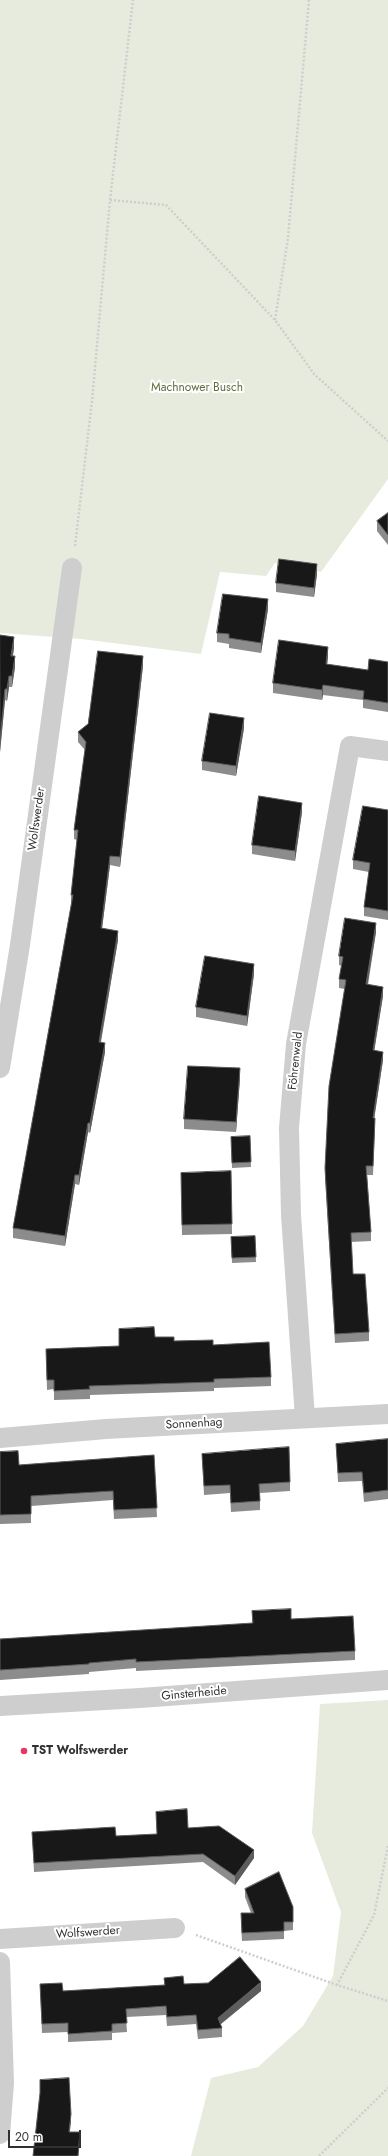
<!DOCTYPE html>
<html>
<head>
<meta charset="utf-8">
<style>
  body { margin:0 }
  #map { position:relative; width:388px; height:2156px; overflow:hidden; background:#fff; font-family:Jost,sans-serif }
  canvas { display:block }
  .scale { position:absolute; left:8px; top:2130px; width:73px; height:18px; box-sizing:border-box; border:2px solid #313131; border-top:0; padding-left:5px; font-size:12px; line-height:14px; white-space:nowrap; color:#313131; -webkit-text-stroke:3px #fff; paint-order:stroke }
</style>
</head>
<body>
<div id="map">
<canvas width="388" height="2156"></canvas>
<div class="scale">20 m</div>
</div>
<script>
const c = document.querySelector('canvas').getContext('2d');
c.lineJoin = 'round';
function fillPath(path, color) {
  c.fillStyle = color;
  c.fill(path, 'evenodd');
}
function stroke(path, color, width, dash) {
  c.strokeStyle = color;
  c.lineWidth = width;
  c.lineCap = dash ? 'butt' : 'round';
  c.setLineDash(dash || []);
  c.stroke(path);
}
function drawText(font, color, halo, rows, align = 'center') {
  c.font = font + ' Jost,sans-serif';
  c.lineWidth = 4;
  c.setLineDash([]);
  c.textBaseline = 'middle';
  c.strokeStyle = halo;
  c.fillStyle = color;
  for (const [text, x, y, turn = 0] of rows) {
    c.save();
    c.translate(x, y);
    c.rotate((+turn || 0) * Math.PI / 180);
    c.textAlign = isNaN(turn) ? turn : align;
    if (halo) c.strokeText(text, 0, 0);
    c.fillText(text, 0, 0);
    c.restore();
  }
}
const green = new Path2D(`
  M0 0H388V479L321 572 275 563 266 576 220 572 201 654 81 639 0 633Z
  M388 1700V2156H191L211 2078 258 2067 303 2026 333 1976 341 1912 312 1833 320 1704Z`);
const path = new Path2D(`
  M110 200 166 205 275 320 314 374 388 441
  M275 320 288 238 309 0
  M75 546 92 401 110 200 133 0
  M388 1846 374 1915 337 1985 388 2001
  M196 1935 337 1985
  M319 2156 388 2088`);
const minor = new Path2D(`
  M0 1068 20 945 72 568
  M305 1418 291 1215 289 1128 296 1044 350 746 388 751
  M0 1438 106 1429 388 1414
  M0 1706 140 1698 388 1680
  M0 1939 175 1928
  M0 1962 4 2083 0 2134`);
const wall = new Path2D(`
  M388 513V545L377 531V521Z
  M317 574 314 597 276 592V583Z
  M268 609 261 653 229 648V644L217 642V633Z
  M0 635 14 648 13 656 15 667 12 687H9L7 701 5 700 0 752Z
  M328 657 327 664 368 670 388 662V712L363 708V700L323 695 322 700 273 693V683Z
  M143 666 120 867 110 865 102 928 118 940 101 1042 105 1052 90 1133 88 1132 79 1185 75 1184 65 1246 13 1238V1228L71 905V895L77 840 74 839V830L85 750 78 742V732L88 724Z
  M244 728 236 776 202 770V761Z
  M388 810V920L364 916V907L369 872 353 869V860Z
  M302 812 295 861 252 854V845Z
  M376 932 368 985 383 996 374 1050 383 1060 374 1118 375 1127 373 1175H367L371 1232V1241L351 1242 353 1274 369 1332V1341L335 1343 325 1177V1168L345 989 339 988V979L342 966 339 965V956Z
  M254 974 247 1026 196 1017V1007Z
  M240 1078 236 1132 184 1129V1119Z
  M250 1136 251 1167 232 1168 231 1137Z
  M231 1171 232 1234 182 1235 181 1183Z
  M255 1236 256 1262 232 1263 231 1237Z
  M155 1337 174 1341 213 1345 271 1377V1386L214 1388V1391L90 1395V1399L54 1400V1389L47 1390 46 1349 119 1346Z
  M388 1439V1499L364 1502 362 1481 338 1482 336 1444Z
  M0 1452 19 1465 154 1455 157 1517 114 1519 113 1500 31 1506V1523L0 1524Z
  M202 1454 290 1482V1491L260 1493V1510L231 1512 230 1493 204 1495Z
  M252 1611 291 1619 355 1651V1660L136 1671V1668L89 1672V1674L0 1680V1639L252 1624Z
  M156 1812 188 1828 254 1858 235 1885 203 1862 34 1872 32 1832 116 1836 157 1834Z
  M245 1889 293 1907V1930L284 1931V1939L242 1941 241 1922 251 1913 245 1897Z
  M164 1978 184 1984 261 1991 220 2025 222 2028V2037L198 2039 196 2024 167 2026 166 2015 126 2017 127 2032 112 2033V2040L68 2042V2032L42 2033 40 1984 63 1991 164 1985Z`);
const shadedWall = new Path2D(`
  M317 564V574L314 597V588Z
  M268 599V609L261 653V643Z
  M14 637V648L11 667V656Z
  M328 647V657L326 674V664Z
  M15 656V667L12 687V676Z
  M143 656V666L120 867V857Z
  M9 676V687L7 701V689Z
  M323 685V695L322 700V690Z
  M5 689V700L0 752V741Z
  M244 718V728L236 776V766Z
  M302 803V812L295 861V851Z
  M110 856V865L101 937V928Z
  M376 923V932L366 993V984Z
  M118 931V940L99 1051V1042Z
  M254 964V974L247 1026V1016Z
  M383 987V996L373 1059V1050Z
  M105 1043V1052L90 1133V1123Z
  M383 1052V1060L373 1127V1118Z
  M240 1068V1078L236 1132V1122Z
  M88 1123V1132L79 1185V1175Z
  M75 1175V1184L65 1246V1236Z
  M254 1850V1858L235 1885V1876Z
  M261 1982V1991L218 2026V2018Z
  M71 2114V2122L69 2139V2132Z
  M80 2132V2140L78 2156Z`);
const building = new Path2D(`
  M388 513V535L377 521Z
  M279 559 317 564 314 588 276 583Z
  M223 594 268 599 261 643 229 638V634L217 633Z
  M0 635 14 637 11 656H15L12 676H9L7 689H5L0 741Z
  M279 640 328 647 326 664 368 670 369 659 388 662V703L363 699 364 691 323 685 322 690 273 683Z
  M98 651 143 656 120 857 110 856 101 928 118 931 99 1042 105 1043 90 1123H88L79 1175H75L65 1236 13 1228 73 895H71L78 830H74L86 742 78 732 88 724Z
  M210 713 244 718 236 766 202 761Z
  M259 796 302 803 295 851 252 845Z
  M363 806 388 810V911L364 907 370 863 353 860Z
  M345 918 376 923 366 984 383 987 373 1050 383 1052 373 1118H375L373 1166H366L371 1232 351 1233 353 1274H365L369 1332 335 1334 325 1168 329 1086 346 980 339 979 343 957 339 956Z
  M205 956 254 964 247 1016 196 1007Z
  M188 1066 240 1068 236 1122 184 1119Z
  M250 1136 251 1162 232 1163 231 1137Z
  M231 1171 232 1224 182 1225 181 1173Z
  M255 1236 256 1257 232 1258 231 1237Z
  M154 1327 155 1337H174V1341L213 1340V1345L269 1342 271 1377 214 1379V1382L89 1386 90 1389 54 1391V1380H47L46 1349 119 1346V1329Z
  M388 1439V1490L364 1493 362 1472 338 1473 336 1444Z
  M289 1447 290 1482 259 1484 260 1501 231 1503 230 1485 204 1486 202 1454Z
  M18 1451 19 1465 154 1455 157 1508 114 1510 113 1491 31 1496V1514L0 1515V1452Z
  M291 1609V1619L353 1616 355 1651 136 1662V1659L89 1663V1664L0 1670V1639L253 1623 252 1611Z
  M187 1809 188 1828 219 1826 254 1850 235 1876 203 1854 34 1863 32 1832 115 1827 116 1836 157 1834 156 1812Z
  M279 1872 293 1907V1922H284V1931L242 1933 241 1913H254L245 1889Z
  M240 1957 261 1982 218 2018 222 2028 198 2030 196 2015 167 2017 166 2006 126 2009 127 2023 112 2024V2031L68 2034V2023L42 2024 40 1984 62 1983 63 1991 165 1985 164 1978 183 1976 184 1984 208 1983Z
  M69 2078 71 2114 69 2132H80L78 2156H33L40 2093V2080Z`);
const markers = [
  [24,1751,4,"#e63665"]
];
const parkNames = [
  ["Machnower Busch",197,388]
];
const streetNames = [
  ["Wolfswerder",37,819,-82],
  ["Föhrenwald",296,1061,-84],
  ["Sonnenhag",194,1424,-3],
  ["Ginsterheide",194,1694,-5],
  ["Wolfswerder",88,1933,-4]
];
const poiNames = [
  ["TST Wolfswerder",32,1751]
];
fillPath(green, '#e7ebdd');
stroke(path, '#cecece', 2.5, [2, 2]);
stroke(minor, '#cecece', 20);
fillPath(wall, '#8c8c8c');
fillPath(shadedWall, '#5d5d5d');
fillPath(building, '#181818');
stroke(building, '#5d5d5d', 1);
for (const [x, y, r, color] of markers) {
  const dot = new Path2D();
  dot.arc(x, y, r, 0, 2 * Math.PI);
  c.fillStyle = color;
  c.fill(dot);
  stroke(dot, '#fff', 1.5);
}
drawText('12px', '#5e6e3e', '#fff', parkNames);
drawText('12px', '#313131', '#fff', streetNames);
drawText('bold 12px', '#313131', '#fff', poiNames, 'left');
</script>
</body>
</html>
